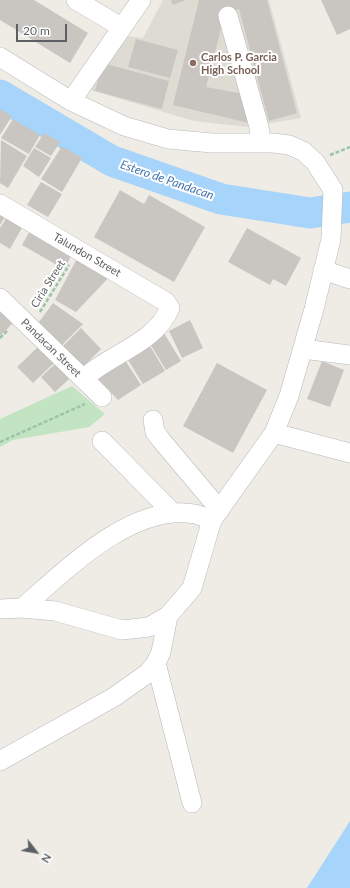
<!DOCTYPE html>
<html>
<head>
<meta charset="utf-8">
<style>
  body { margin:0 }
  #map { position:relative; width:350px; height:888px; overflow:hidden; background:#eeece4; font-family:Lato,sans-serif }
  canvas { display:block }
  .north { position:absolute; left:16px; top:832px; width:40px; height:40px; -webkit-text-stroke:3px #fff; paint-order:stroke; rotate:121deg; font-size:11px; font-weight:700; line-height:16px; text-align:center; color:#5c5f64 }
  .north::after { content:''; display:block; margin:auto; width:14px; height:18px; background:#5c5f64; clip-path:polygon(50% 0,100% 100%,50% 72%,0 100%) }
  .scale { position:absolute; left:16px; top:24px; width:51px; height:18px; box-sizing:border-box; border:2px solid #5c5f64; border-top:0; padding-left:5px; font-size:12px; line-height:14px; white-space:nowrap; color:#5c5f64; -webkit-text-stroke:3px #fff; paint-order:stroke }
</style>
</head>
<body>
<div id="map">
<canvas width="350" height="888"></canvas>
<div class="north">N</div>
<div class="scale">20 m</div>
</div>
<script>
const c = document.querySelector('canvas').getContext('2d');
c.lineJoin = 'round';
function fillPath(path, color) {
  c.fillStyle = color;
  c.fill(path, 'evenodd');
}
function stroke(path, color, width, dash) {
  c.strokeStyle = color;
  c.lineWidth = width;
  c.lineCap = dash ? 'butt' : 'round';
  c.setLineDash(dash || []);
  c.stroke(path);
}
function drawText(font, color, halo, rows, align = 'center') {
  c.font = font + ' Lato,sans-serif';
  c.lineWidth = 4;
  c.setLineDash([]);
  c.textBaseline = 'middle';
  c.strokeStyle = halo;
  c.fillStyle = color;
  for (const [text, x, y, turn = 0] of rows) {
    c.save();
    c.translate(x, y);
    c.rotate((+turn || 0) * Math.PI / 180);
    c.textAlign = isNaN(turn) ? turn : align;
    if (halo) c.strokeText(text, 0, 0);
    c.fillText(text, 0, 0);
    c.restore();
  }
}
const education = new Path2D(`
  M163 0H269L301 118 247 127 194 121 84 88 120 35 143 38Z`);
const green = new Path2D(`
  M72 386 105 414 89 427 13 440 0 447V419Z`);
const water = new Path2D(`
  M350 821V888H307Z`);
const river = new Path2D(`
  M0 95 112 161 221 199 310 213 350 207`);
const building = new Path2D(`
  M0 0H34L88 33 70 63 0 20Z
  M171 0H186L173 5Z
  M199 0H267L297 113 269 121 239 9 225 13 206 87 249 95 253 124 173 105Z
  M321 0H350V29L337 35Z
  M136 39 178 50 170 78 128 67Z
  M103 63 169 81 162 109 95 91Z
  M0 109 12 116 0 135Z
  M13 119 40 135 29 154 1 138Z
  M44 133 60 142 51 156 35 147Z
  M1 140 27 156 8 188 0 183Z
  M62 146 82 158 62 192 41 179Z
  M34 148 51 158 39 177 23 166Z
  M41 182 62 194 48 217 27 205Z
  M120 190 144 204 149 195 205 227 174 282 94 237Z
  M0 214 5 217 0 225Z
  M7 217 23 226 10 249 0 243V228Z
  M32 227 74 251 64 269 22 245Z
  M247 228 301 258 286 286 273 279 270 285 228 262Z
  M80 253 114 272 76 312 55 300Z
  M53 303 83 324 62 345 36 326Z
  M0 307 14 322 0 336Z
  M190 320 203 348 182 358 169 331Z
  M81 328 101 349 82 368 62 347Z
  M164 333 181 361 166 370 149 342Z
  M147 341 165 371 143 384 125 355Z
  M39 346 55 362 33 383 17 367Z
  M123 357 141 385 118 400 93 373Z
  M322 361 344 370 330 407 307 399Z
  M217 363 267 390 233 453 183 426Z
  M55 364 69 379 55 392 41 377Z`);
const path = new Path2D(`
  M330 155 350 147
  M40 312 69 265
  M0 338 8 330
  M0 442 85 404`);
const minor = new Path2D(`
  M76 0 121 27
  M228 16 259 127 261 143
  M0 57 71 101 124 126 168 139 212 143H273L289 145 303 151 315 162 333 190 331 239 314 309 289 396 274 433 212 520 192 588 168 616 149 627 122 630 55 611 22 608 0 609
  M71 101 141 0
  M0 204 166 302 170 308C155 344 109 354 83 379
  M323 270 350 279
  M0 298 102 397
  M303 349 350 355
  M153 420 155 432 161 440 220 510
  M274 433 350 453
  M102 441 173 513
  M22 608C65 571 132 502 195 514 200 515 206 518 212 520
  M156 663 192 803
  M0 761 114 697 148 673 156 663 161 652 168 616`);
const markers = [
  [193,63,4,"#8d6e63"]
];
const educationNames = [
  ["Carlos P. Garcia",201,57],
  ["High School",201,70]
];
const streetNames = [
  ["Talundon Street",87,255,30],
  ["Ciria Street",48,284,-58],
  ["Pandacan Street",51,348,44]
];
const waterNames = [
  ["Estero de Pandacan",167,180,19]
];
fillPath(education, '#dddbd2');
fillPath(green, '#c2e4c2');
fillPath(water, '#a7d4fa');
stroke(river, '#a7d4fa', 31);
fillPath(building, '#c9c6c1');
stroke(minor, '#b6b9bd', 20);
stroke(path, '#9bc4a8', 2.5, [4, 2]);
stroke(minor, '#fff', 19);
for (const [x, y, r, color] of markers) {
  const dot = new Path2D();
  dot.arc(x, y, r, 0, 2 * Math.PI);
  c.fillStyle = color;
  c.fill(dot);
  stroke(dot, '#fff', 1.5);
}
drawText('bold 11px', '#785e54', '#fff', educationNames, 'left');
drawText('11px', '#5c5f64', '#fff', streetNames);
drawText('italic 12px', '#4574ac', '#fff', waterNames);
</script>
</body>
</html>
